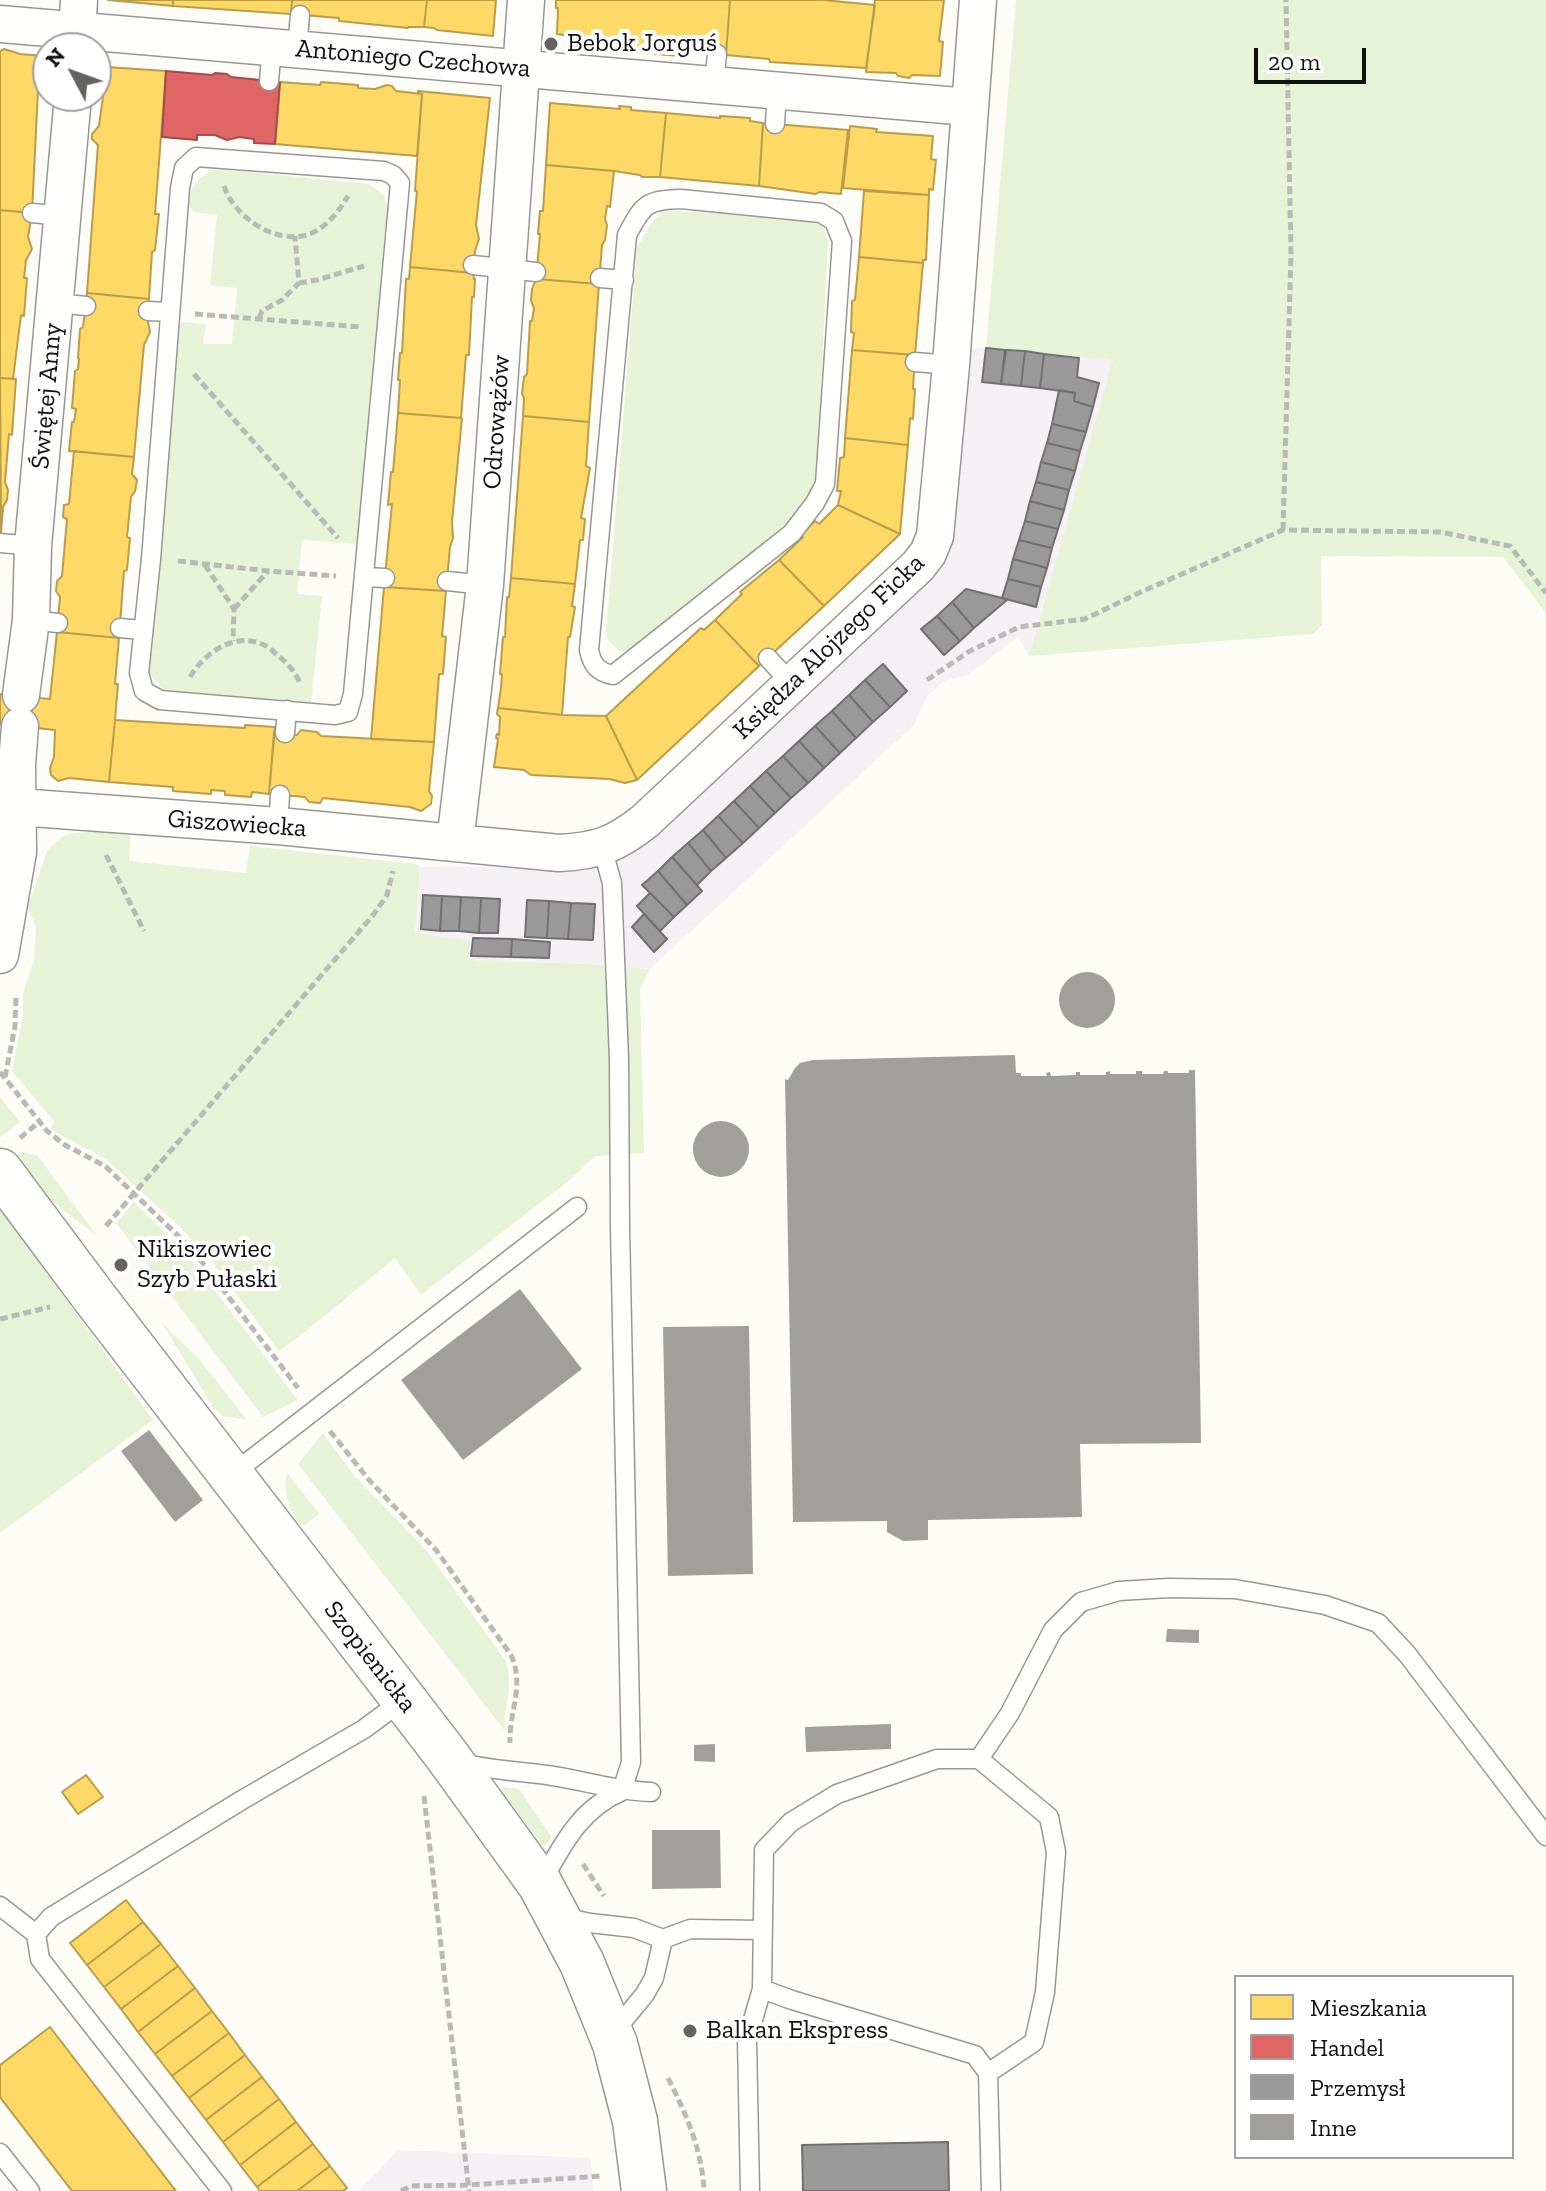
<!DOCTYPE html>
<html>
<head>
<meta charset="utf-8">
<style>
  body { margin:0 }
  #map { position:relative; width:1546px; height:2191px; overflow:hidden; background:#fdfcf7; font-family:"Zilla Slab",serif }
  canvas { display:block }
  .legend { position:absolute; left:1234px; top:1975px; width:280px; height:184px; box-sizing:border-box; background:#fff; border:2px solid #a0a0a0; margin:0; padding:10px 14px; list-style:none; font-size:24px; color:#111 }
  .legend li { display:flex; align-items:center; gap:16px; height:40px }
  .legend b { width:40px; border:2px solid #a0a0a0 }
  .north { position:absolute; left:32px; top:32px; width:80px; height:80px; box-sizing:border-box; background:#fff; border:2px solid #a0a0a0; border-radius:50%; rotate:311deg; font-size:22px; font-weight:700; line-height:32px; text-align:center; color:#111 }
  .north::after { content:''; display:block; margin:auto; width:28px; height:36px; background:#646362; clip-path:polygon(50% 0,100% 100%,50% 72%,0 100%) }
  .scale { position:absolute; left:1254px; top:48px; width:112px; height:36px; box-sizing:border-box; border:4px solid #111; border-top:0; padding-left:10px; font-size:24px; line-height:28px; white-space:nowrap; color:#111; -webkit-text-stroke:6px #fff; paint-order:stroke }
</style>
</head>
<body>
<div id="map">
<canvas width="1546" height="2191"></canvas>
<ul class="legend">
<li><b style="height:22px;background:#ffd966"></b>Mieszkania</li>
<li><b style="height:22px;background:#e06666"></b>Handel</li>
<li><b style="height:22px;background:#999"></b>Przemysł</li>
<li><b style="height:22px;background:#a19f9c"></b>Inne</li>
</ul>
<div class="north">N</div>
<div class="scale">20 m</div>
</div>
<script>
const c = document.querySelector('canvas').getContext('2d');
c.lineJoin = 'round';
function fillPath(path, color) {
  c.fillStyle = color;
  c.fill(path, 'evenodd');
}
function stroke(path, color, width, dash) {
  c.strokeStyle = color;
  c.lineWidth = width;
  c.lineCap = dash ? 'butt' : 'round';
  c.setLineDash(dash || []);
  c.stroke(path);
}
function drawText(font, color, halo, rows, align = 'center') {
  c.font = font + ' "Zilla Slab",serif';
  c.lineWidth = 8;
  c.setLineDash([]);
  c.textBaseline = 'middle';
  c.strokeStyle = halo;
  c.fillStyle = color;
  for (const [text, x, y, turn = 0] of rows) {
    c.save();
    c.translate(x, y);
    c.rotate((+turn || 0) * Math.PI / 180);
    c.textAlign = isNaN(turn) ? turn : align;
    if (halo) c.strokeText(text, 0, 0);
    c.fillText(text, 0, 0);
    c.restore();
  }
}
const industrial = new Path2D(`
  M986 348 1114 359 1029 656 1018 637 968 675 944 681 927 696 914 725 650 969 588 964 468 960 415 934 420 867 598 866 949 542 968 349Z
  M398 2150 591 2158 593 2191H359Z`);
const green = new Path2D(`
  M1016 0H1546V613L1503 557 1321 556 1322 625 1313 634 1029 656 1113 360 986 348Z
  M215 169 369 184 384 195 387 207 357 544 302 540 297 594 322 596 311 704 163 690 149 673 178 329 182 322 206 324 203 344H232L237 288 210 285 217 215 193 212C183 193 197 177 215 169Z
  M677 211 813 219 824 229 828 241 816 483 810 496 794 518 630 651H619L608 640 606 633 637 247 651 224 661 212Z
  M100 831 131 834 129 861 246 873 250 846 416 864 420 867 415 933 469 940V960L588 964 650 969 640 990 644 1153 595 1156 571 1179 421 1295 395 1258 300 1336 279 1351 216 1267 182 1229 105 1158 50 1130 54 1121 12 1071 23 1016V994L34 960 36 928 28 907 47 851 56 842 63 836 75 833Z
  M0 1097 20 1122 0 1137Z
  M22 1152 38 1156 97 1236 40 1192 14 1158Z
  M134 1202 190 1258 298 1400 263 1417 116 1223Z
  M0 1208 153 1420 0 1533Z
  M162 1323 199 1359 247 1420 223 1416 213 1407Z
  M323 1433 353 1474 426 1550 505 1660C516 1685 502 1706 505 1731L298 1464Z
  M287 1472 319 1514 305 1525H299L297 1522C289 1507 282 1490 287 1472Z
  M502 1787 519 1789 551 1836 548 1843 544 1846 542 1844 501 1791Z`);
const homes = new Path2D(`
  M108 0H173V6Z
  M173 0H292L291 14 173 6Z
  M292 0H427L424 27H408V28L339 21V18L291 14Z
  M427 0H496L493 36 437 30 434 28 424 27Z
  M556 0H730L726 55 681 52V56L655 54V50L584 43 585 38 557 34 558 8H556Z
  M730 0H823L875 5 866 68 770 62 769 59 726 55Z
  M875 0H944L939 41 943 42 940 76 912 75 909 78 898 76 896 73 866 72Z
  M4 49 20 54 44 56 41 90H38L32 213 0 210V51Z
  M107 67 166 71 155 214H159L155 250 152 252 149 299 87 293 98 145 92 139V134L99 126Z
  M280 82 320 85 321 82 358 85V88L375 89 387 85 392 86 396 91 422 94 417 156 275 144Z
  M418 91 490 98 476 225 479 239 475 251 473 273 410 267 417 191H415L422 94 418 93Z
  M550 103 620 109 619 106 631 107V110L666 113 660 177H642L640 175 614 171 546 165Z
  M666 113 720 118V116L750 118V121L763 123 759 186 660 177Z
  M763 123 848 130 841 194 819 192 816 194 759 186Z
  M850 126 877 129 876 132 933 136 931 159 936 160 933 190 929 189V195L843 188Z
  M546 165 614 171 610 207 607 206 605 219 607 225 605 240 602 245 599 284 536 279 540 234H538L540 211H543Z
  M864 191 929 195 926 260H923V263L859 257Z
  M0 210 32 213 28 237 32 249 26 260 24 278H27L24 316 21 315 13 379 0 378Z
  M859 257 923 263 915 355 852 350 854 333 851 332 852 301 855 300Z
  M410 267 473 273 474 279H475L474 297H472L469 355H466L461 418 398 413 400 380H398L400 353H402L406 279H409Z
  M536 279 599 284 589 422 523 416 524 398 522 394 524 377 527 374 530 321H532L534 308 531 301 532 289Z
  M87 293 149 299 147 317 150 332 144 345 134 457 69 451 72 422H74L76 409 72 408 75 371 78 369 79 359 78 358 80 329 83 327Z
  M852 350 915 355 913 389H915L913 419 910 418 908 445 845 438Z
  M0 378 16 379 12 435 9 434 5 482 8 490 7 500 3 507 1 533Z
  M398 413 462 418 452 522 453 538 450 547 446 591 384 587 392 504 388 505 391 472H393Z
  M523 416 589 422 586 466 590 468 581 518 585 519 583 540H580L575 584 511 578Z
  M845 438 908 445 900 534 838 505 841 491H837L840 458 844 457Z
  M74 451 134 457 132 474 137 480 135 491 131 497 127 537 130 538 127 570 124 571 119 638 57 632 60 597 56 591 57 581 62 576 67 519 63 517 64 505 69 504Z
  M838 505 900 534 824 606 779 560 803 537 800 535 815 521 819 524Z
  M779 560 824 606 759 666 715 620 742 594 740 592Z
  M511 578 575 584 572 606 575 607 570 637H568L562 715 498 708 501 688 502 674H500L503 637H505L507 597H509Z
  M384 587 446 591 442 636 446 637 443 674H439L434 742 371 739Z
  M715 620 759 666 637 780 606 716 701 628 704 630Z
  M57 632 119 638 115 684H118L115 720 109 782 69 778 58 781 51 775 50 768 54 757 55 730 0 724V694L50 699Z
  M498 708 562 715 606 716 637 780 625 783 609 779 531 775 524 770 494 767 498 739 496 738 497 734 499 735 500 717 497 714Z
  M115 720 245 728V725L275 727 269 794 252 792 251 797 225 795V791L211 790V794L173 791V787L109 782Z
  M301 730 317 732 321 736 434 742 429 791 432 796 431 804 421 811 410 807 323 798 320 803 309 802 305 797 269 794 274 732 297 735Z
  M86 1775 103 1797 78 1814 62 1792Z
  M126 1900 143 1922 87 1965 70 1943Z
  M143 1922 161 1944 104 1987 87 1965Z
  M161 1944 178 1966 121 2009 104 1987Z
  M178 1966 195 1988 138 2032 121 2009Z
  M195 1988 212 2011 155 2054 138 2032Z
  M212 2011 229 2033 172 2076 155 2054Z
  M50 2027 176 2191H72L0 2097V2065Z
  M229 2033 245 2055 189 2098 172 2076Z
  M245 2055 262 2077 206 2120 189 2098Z
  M262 2077 279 2099 223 2142 206 2120Z
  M279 2099 296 2122 240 2165 223 2142Z
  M296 2122 313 2144 257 2187 240 2165Z
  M313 2144 330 2166 297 2191H260L257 2187Z
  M330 2166 347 2188 343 2191H297Z`);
const shops = new Path2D(`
  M166 71 212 75 215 73 227 74 231 77 280 82 275 144 254 143V139L239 137 227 140 215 135H197V140L162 137Z`);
const industry = new Path2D(`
  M986 348 1005 350 1001 384 982 382Z
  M1006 350 1025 351 1021 386 1001 384Z
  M1025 351 1044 354 1040 388 1021 386Z
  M1044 354 1079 358 1077 377 1099 383 1093 407 1074 401 1075 393 1040 388Z
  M1059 390 1075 393 1074 401 1093 407 1086 432 1052 424Z
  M1052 424 1086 432 1080 451 1047 443Z
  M1047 443 1080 451 1075 471 1041 462Z
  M1041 462 1075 471 1069 490 1036 482Z
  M1036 482 1069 490 1064 510 1030 501Z
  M1030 501 1064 510 1058 529 1025 521Z
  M1025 521 1058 529 1052 548 1019 540Z
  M1019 540 1052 548 1047 568 1013 559Z
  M1013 559 1047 568 1041 587 1008 579Z
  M1008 579 1041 587 1036 607 1002 598Z
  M966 589 1002 598 1007 600 974 628 952 602Z
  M952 602 974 628 960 641 937 616Z
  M937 616 960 641 944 655 921 629Z
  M883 664 907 691 890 707 865 680Z
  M865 680 890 707 873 722 849 695Z
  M849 695 873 722 856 738 832 711Z
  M832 711 856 738 840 753 815 726Z
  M815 726 840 753 824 768 799 741Z
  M799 741 824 768 808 783 783 756Z
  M783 756 808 783 791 798 766 771Z
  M766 771 791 798 775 813 750 786Z
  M750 786 775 813 759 828 734 801Z
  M734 801 759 828 743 843 718 816Z
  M718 816 743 843 726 858 703 830Z
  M703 830 726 858 711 871 688 843Z
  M688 843 711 871 697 885 672 857Z
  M672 857 702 891 687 905 658 871Z
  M658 871 687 905 674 917 642 885Z
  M650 893 674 917 660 931 637 906Z
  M423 895 442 896 440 931 421 929Z
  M442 896 461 897 459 931H440Z
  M461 897 481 898 479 933 459 931Z
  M481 898 500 899 498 933H479Z
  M527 900 549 901 547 938 525 937Z
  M549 901 571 903 568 939 547 938Z
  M571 903 595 904 593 940 568 939Z
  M644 914 667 939 654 952 632 927Z
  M473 938 512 939 511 957 471 956Z
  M512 939 550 942 549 958 511 957Z
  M948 2142 949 2191H803L802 2145Z`);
const building = new Path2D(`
  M1059 1000a28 28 0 1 1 56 0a28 28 0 1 1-56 0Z
  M1015 1055 1016 1073H1021V1076H1047L1046 1073 1050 1072 1051 1076 1076 1075V1072H1080V1075H1106V1072L1110 1071V1074H1136V1071H1142V1074H1163L1164 1071H1168V1073H1189V1070H1195L1201 1443 1080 1444 1082 1517 928 1520V1540L903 1541 887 1532V1521L793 1522 785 1079 788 1080 795 1068 800 1063 813 1060Z
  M693 1149a28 28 0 1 1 56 0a28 28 0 1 1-56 0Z
  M520 1289 582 1369 463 1460 401 1380Z
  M749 1326 753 1574 668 1576 663 1327Z
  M149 1430 203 1500 175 1522 121 1451Z
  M1167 1629 1199 1630V1643L1166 1642Z
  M891 1724V1749L806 1752 805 1727Z
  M715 1744V1762L694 1761V1745Z
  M652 1830H720L721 1888 652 1889Z`);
const path = new Path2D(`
  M224 186C234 218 281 249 314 232 329 224 339 211 348 196
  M299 283 317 280 364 266
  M195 314 361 327
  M259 318 262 311 282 300 299 283 295 236
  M194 374 338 538
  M1283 530 1291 254 1286 0
  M178 561 268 571 336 576
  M205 565 234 609 233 641
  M234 609 268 571
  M190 677C205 652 237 630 266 646 271 649 276 654 281 658 290 666 295 672 300 683
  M927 680 970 651 1019 627 1085 619 1143 591 1283 530 1440 532 1510 546 1546 593
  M106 855 144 931
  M0 1072 47 1131 65 1145 105 1166 192 1249 298 1388
  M5 1077 15 1026 16 996
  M20 1138 39 1122
  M106 1226 374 914 387 895 393 871
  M0 1319 50 1307
  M330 1431 369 1480 436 1550 511 1655C525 1686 509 1711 510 1743
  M424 1796 469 2191
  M583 1864 604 1896
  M668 2078C686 2114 702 2149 704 2191
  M401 2191 411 2186 468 2185 601 2176`);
const service = new Path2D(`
  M297 48 300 15
  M269 81 272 47
  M714 84 717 54
  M775 124 777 90
  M196 157 384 171 393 175 400 183 353 694 348 712 335 715 160 700 144 691 139 673 151 559 180 188 184 168Z
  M681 199 821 213 834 221 842 241 825 484 815 503 792 533 613 675C598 672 592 665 589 650L627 235C643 204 647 200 681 199Z
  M32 213 63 216
  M473 265 536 272
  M600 278 624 280
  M56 303 86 306
  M148 311 170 312
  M915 362 951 365
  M0 543 33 546
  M365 577 385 578
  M447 581 485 585
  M31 620 58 623
  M120 628 142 630
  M768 658 792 684
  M285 733 287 710
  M278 826 280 795
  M231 1475 577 1207
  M979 1759 1010 1713 1053 1630 1081 1602 1119 1591 1168 1588 1235 1589 1325 1605 1378 1623 1407 1654 1546 1836
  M461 1763C489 1770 518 1771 547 1775 582 1780 615 1791 651 1792
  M541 1883C563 1844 580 1809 622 1791L631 1762 620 1227 619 1059 612 883 602 847
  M0 1906 36 1934
  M563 1917 590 1923 634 1928 663 1939 690 1929 762 1930
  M613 2033 645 1994 654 1978 663 1939
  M988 2073 1034 2042 1045 1992 1056 1852 1049 1817 979 1759H937L837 1794 791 1822 764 1850 762 1989 792 2000 975 2055 988 2073 991 2191
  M0 2153 30 2191
  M222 2191 40 1959 36 1934 51 1917 242 1800 364 1729 403 1700
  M750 2191 747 2040 762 1989`);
const minor = new Path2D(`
  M0 24 969 107
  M76 48 79 0
  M21 695 31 620 33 546 73 96
  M18 807 278 826 559 853C597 851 615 845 645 821L918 566 928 553 935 536 951 365 978 0
  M455 843 485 585 526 0
  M0 955 18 852 17 764 20 726`);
const tertiary = new Path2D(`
  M0 1171 94 1297 445 1753 540 1884 582 1963 615 2044 635 2121 644 2191`);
const markers = [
  [551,44,8,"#646362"],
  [121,1265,8,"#646362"],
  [690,2031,8,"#646362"]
];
const poiNames = [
  ["Bebok Jorguś",567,44],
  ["Nikiszowiec",137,1250],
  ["Szyb Pułaski",137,1280],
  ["Balkan Ekspress",706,2031]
];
const streetNames = [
  ["Antoniego Czechowa",413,59,5],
  ["Świętej Anny",47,396,-85],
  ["Odrowążów",497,422,-86],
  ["Księdza Alojzego Ficka",829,647,-44],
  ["Giszowiecka",237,824,4],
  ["Szopienicka",370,1657,52]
];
fillPath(industrial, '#f5f0f3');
fillPath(green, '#e7f3d7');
fillPath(homes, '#ffd966');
stroke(homes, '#b89d4c', 2);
fillPath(shops, '#e06666');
stroke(shops, '#a24c4c', 2);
fillPath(industry, '#999');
stroke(industry, '#707070', 2);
fillPath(building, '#a19f9c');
stroke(service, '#979795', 21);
stroke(minor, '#979795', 39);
stroke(tertiary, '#979795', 47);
stroke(path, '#b9b9b8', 5, [8, 4]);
stroke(service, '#fffffe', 18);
stroke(minor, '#fffffe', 36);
stroke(tertiary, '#fffffe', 44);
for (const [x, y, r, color] of markers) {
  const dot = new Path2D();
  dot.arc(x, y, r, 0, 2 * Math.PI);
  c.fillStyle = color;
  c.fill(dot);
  stroke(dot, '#fff', 3);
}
drawText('26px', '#111', '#fff', poiNames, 'left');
drawText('26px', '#111', '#fff', streetNames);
</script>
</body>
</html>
